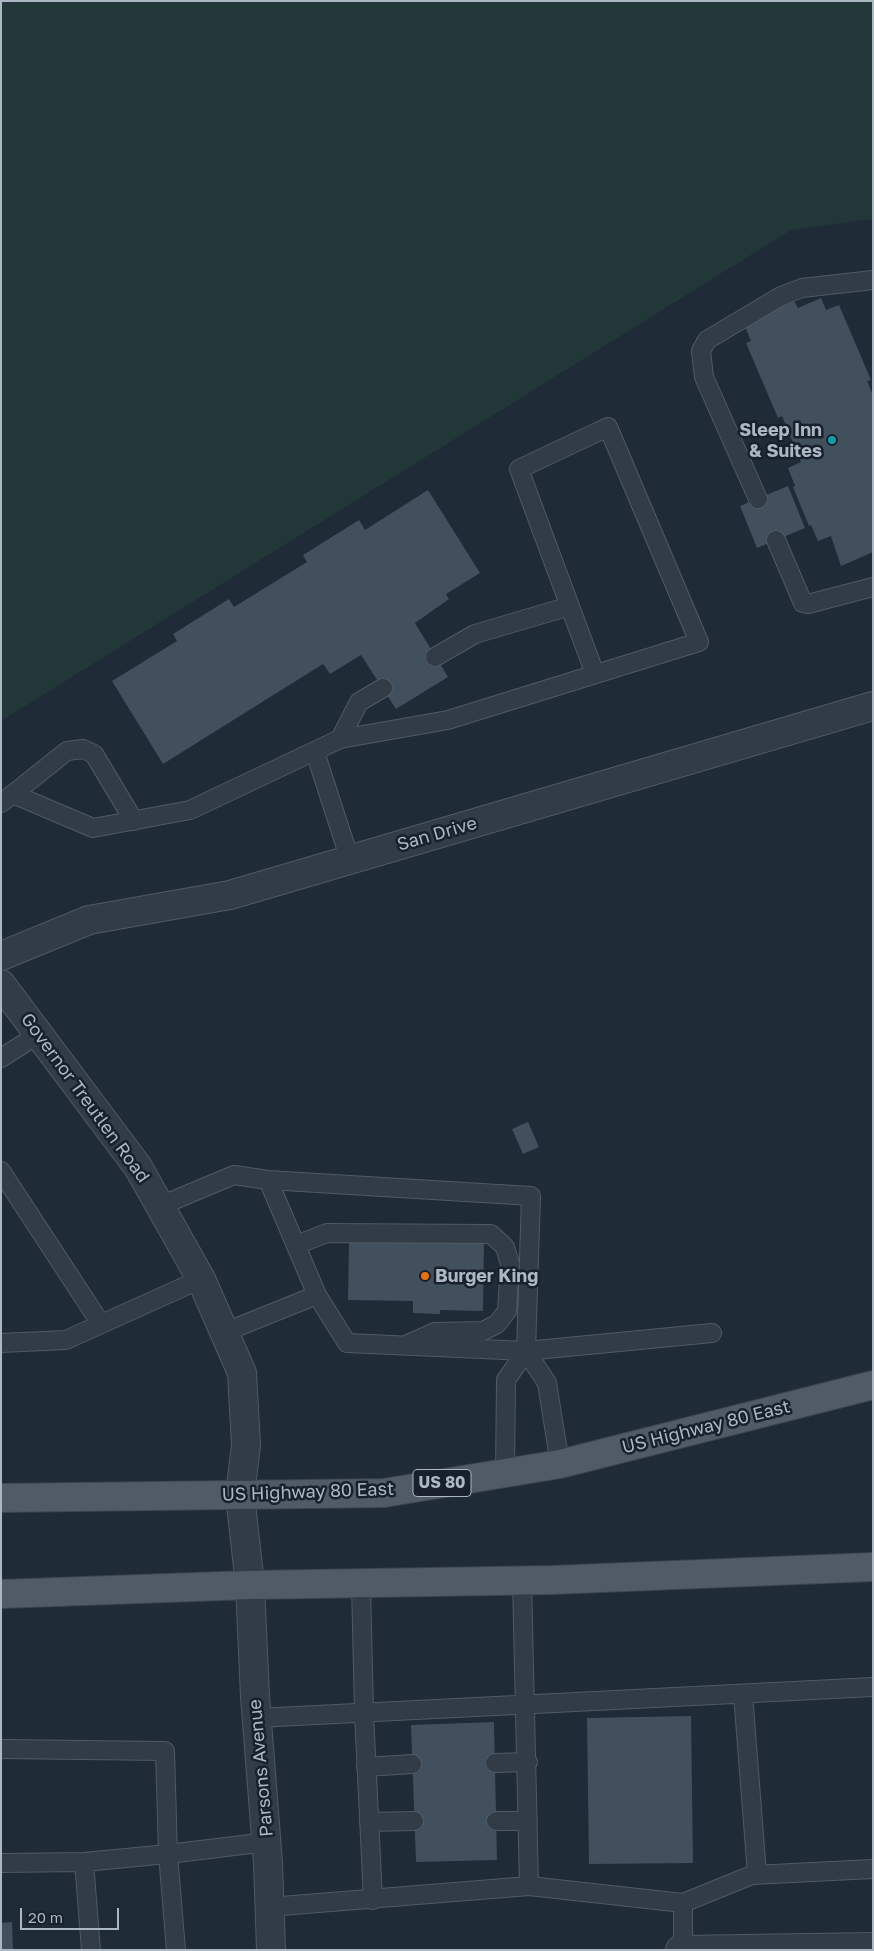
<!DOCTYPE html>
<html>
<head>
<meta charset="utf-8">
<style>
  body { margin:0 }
  #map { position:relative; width:874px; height:1951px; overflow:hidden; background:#1f2b36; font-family:"Golos Text",sans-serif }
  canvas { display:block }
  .frame { position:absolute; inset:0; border:2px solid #acb7c4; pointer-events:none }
  .scale { position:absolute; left:20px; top:1908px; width:99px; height:22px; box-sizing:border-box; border:2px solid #acb7c4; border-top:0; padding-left:6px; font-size:15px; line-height:18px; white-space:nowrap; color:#acb7c4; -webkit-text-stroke:4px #18212b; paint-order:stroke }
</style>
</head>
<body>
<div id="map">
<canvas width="874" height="1951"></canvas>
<div class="frame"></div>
<div class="scale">20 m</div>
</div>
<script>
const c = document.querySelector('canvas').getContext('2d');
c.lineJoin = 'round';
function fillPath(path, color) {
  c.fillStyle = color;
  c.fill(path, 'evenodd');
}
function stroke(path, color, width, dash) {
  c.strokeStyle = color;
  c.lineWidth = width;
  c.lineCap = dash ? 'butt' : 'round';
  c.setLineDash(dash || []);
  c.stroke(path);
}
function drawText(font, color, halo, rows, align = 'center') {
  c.font = font + ' "Golos Text",sans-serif';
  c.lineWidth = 5;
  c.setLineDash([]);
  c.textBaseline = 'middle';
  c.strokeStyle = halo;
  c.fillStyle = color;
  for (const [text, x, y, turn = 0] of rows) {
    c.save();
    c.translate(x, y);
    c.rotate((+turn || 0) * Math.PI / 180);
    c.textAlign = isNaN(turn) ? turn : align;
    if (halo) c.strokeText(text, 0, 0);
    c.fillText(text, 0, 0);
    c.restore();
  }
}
const green = new Path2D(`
  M1 1H873V219L791 230 1 721Z`);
const building = new Path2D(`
  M821 298 826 310 839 305 871 380 867 381 873 395V552L841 566 831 536 818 541 811 525 809 526 793 487 795 486 788 468 801 462 782 416 778 418 746 343 751 341 743 322 794 301 798 308Z
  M788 486 805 528 757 548 740 506Z
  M428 490 480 573 446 594 449 599 415 623 448 677 396 709 361 655 330 674 323 664 163 764 112 681 177 641 173 634 229 599 234 607 307 562 303 555 359 520 365 530Z
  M528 1122 539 1147 523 1154 512 1129Z
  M349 1240 484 1242 483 1311 440 1310V1314L413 1313V1301L348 1300Z
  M691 1716 693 1863 589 1864 587 1718Z
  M494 1722 497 1860 416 1862 411 1725Z
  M12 1922 13 1950H1V1923Z`);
const lane = new Path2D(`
  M758 499 704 377 701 351 707 340 781 296 802 288 873 280
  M776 540 803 603 808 604 873 587
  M435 657 475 634 570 606
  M340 739 359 702 383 688
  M315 752 350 860
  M13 794 67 751 83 749 94 754 134 821
  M1 803 13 794 93 828 190 810 340 739 448 720 699 642 608 427 519 469 595 674
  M1 1058 39 1034
  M1 1171 101 1324
  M268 1180 531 1196 526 1351 506 1380 505 1472
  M160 1206 234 1175 268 1180 317 1295 225 1332
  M296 1245 327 1233 491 1234 505 1247 510 1264 507 1311 497 1324 483 1331 435 1332 408 1344
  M317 1295 347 1343 526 1351 712 1333
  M1 1343 66 1340 201 1279
  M526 1351 547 1383 560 1464
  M522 1580 529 1886
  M361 1584 364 1713 373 1900
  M743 1694 757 1874
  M257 1718 873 1687
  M1 1749 165 1751 168 1854 267 1842
  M495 1763 528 1762
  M366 1767 412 1764
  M496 1821H528
  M369 1822 414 1821
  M1 1863 84 1862
  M269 1907 529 1886 683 1903 752 1875 873 1869
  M91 1950 84 1862 168 1854 176 1950
  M683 1950V1903`);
const street = new Path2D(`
  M1 956 89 920 230 895 873 706
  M1 984 138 1167 201 1279 242 1373 246 1445 240 1495 250 1585 255 1696 268 1863 271 1950
  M680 1950 873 1947`);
const primary = new Path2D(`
  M1 1498 384 1493 560 1464 873 1385
  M1 1594 250 1585 552 1580 873 1567`);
const markers = [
  [832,440,5,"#0f9aa8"],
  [425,1276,5,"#e8710a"]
];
const shields = [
  [442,1483,58]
];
const shieldNames = [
  ["US 80",442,1483]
];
const poiNames = [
  ["Sleep Inn",822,430],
  ["& Suites",822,451],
  ["Burger King",435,1276,"left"]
];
const streetNames = [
  ["San Drive",437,834,-16],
  ["Governor Treutlen Road",85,1098,54],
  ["US Highway 80 East",706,1427,-14],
  ["US Highway 80 East",308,1492,-2],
  ["Parsons Avenue",261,1768,-95]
];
fillPath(green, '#223838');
fillPath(building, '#42505e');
stroke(lane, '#505a65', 20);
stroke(street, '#505a65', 30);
stroke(primary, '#3c4550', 30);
stroke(lane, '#323c47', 18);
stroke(street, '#323c47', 28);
stroke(primary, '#505b67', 28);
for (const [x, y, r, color] of markers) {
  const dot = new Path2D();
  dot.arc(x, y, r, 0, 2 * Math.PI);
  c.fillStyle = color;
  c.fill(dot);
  stroke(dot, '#18212b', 2);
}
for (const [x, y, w] of shields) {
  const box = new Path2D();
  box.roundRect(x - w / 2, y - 13.5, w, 27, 4);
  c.fillStyle = '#18212b';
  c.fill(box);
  stroke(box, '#acb7c4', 1);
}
drawText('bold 16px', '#acb7c4', null, shieldNames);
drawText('bold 18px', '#acb7c4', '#18212b', poiNames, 'right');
drawText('18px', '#acb7c4', '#18212b', streetNames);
</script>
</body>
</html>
